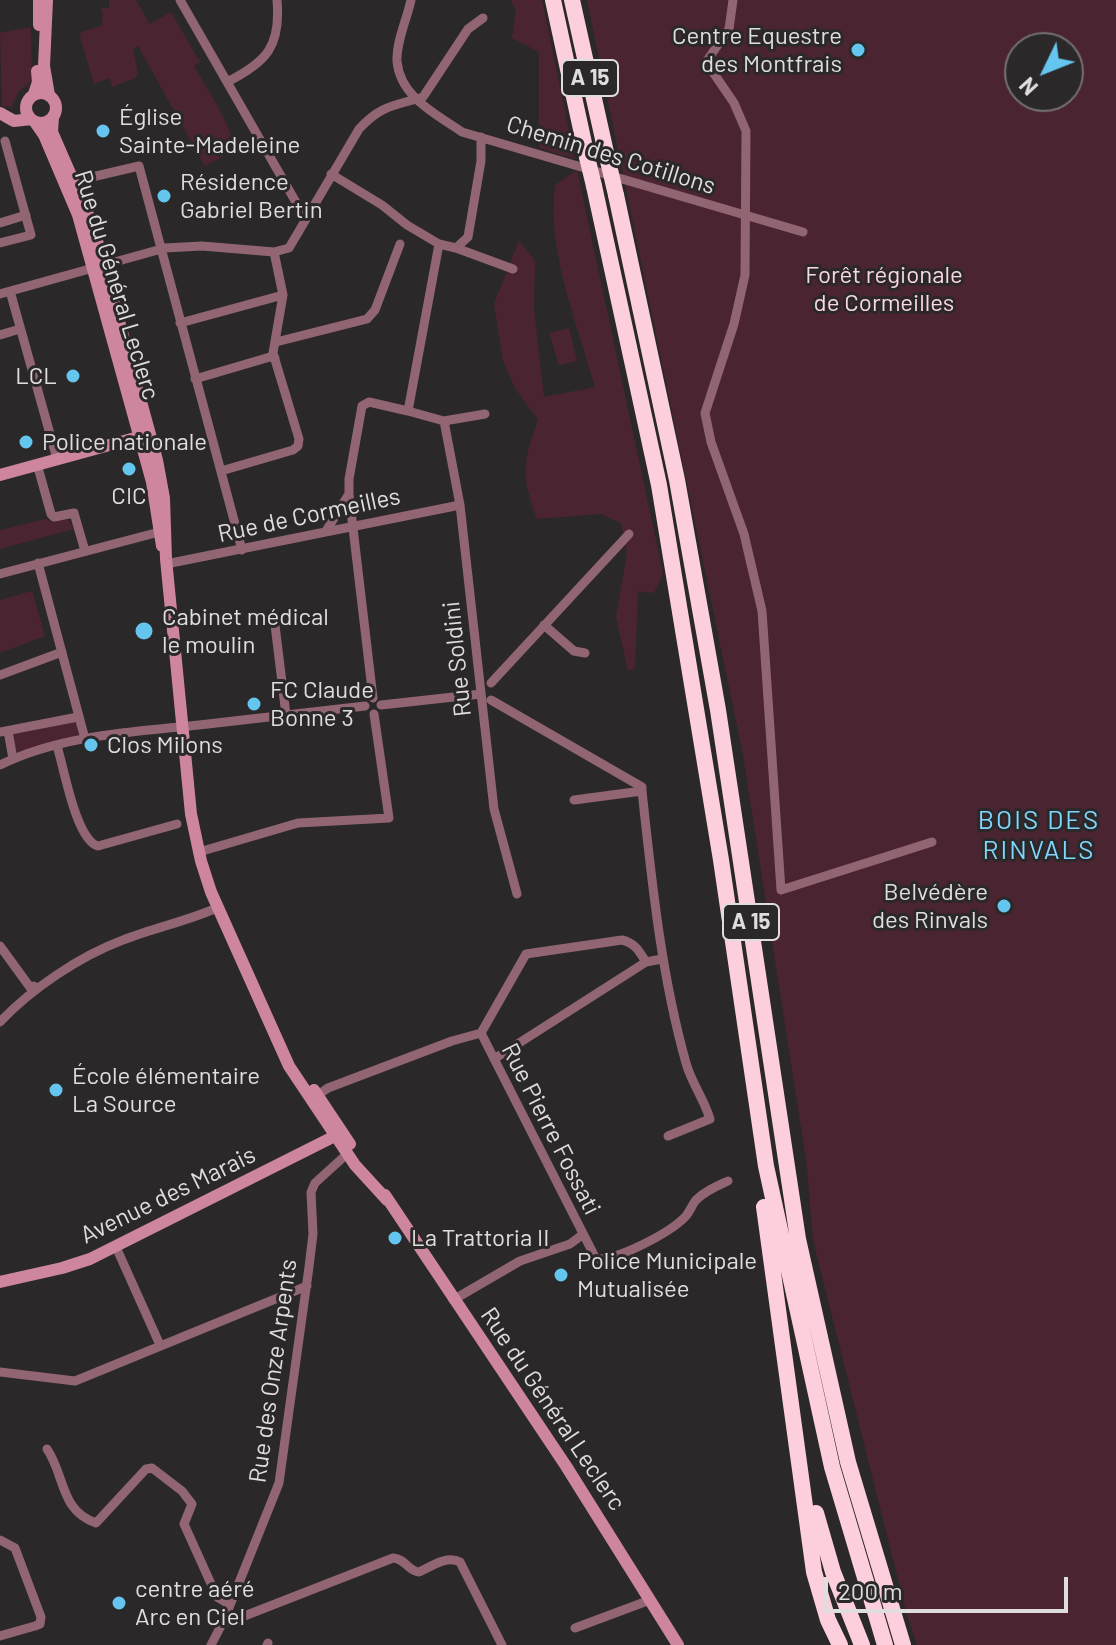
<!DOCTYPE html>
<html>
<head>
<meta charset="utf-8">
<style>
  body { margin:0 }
  #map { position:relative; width:1116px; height:1645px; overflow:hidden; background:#2b2829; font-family:Barlow,sans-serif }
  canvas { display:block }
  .north { position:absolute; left:1004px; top:32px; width:80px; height:80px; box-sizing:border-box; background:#2b2829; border:2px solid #737071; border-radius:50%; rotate:227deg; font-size:22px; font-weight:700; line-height:32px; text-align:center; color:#e0ddde }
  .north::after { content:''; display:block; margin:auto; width:28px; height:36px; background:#64c5ee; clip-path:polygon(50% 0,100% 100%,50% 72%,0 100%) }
  .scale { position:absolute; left:824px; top:1577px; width:244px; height:36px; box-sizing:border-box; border:4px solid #e0ddde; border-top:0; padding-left:10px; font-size:24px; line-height:28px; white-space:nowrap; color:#e0ddde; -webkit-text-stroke:6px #2b2829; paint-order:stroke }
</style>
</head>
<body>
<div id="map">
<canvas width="1116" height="1645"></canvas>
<div class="north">N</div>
<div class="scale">200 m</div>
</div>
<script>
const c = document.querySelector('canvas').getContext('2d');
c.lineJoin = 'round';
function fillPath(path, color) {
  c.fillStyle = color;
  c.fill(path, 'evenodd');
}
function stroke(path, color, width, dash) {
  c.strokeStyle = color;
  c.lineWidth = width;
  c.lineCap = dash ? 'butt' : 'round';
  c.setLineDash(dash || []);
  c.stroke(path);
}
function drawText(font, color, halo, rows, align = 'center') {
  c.font = font + ' Barlow,sans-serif';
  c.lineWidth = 6;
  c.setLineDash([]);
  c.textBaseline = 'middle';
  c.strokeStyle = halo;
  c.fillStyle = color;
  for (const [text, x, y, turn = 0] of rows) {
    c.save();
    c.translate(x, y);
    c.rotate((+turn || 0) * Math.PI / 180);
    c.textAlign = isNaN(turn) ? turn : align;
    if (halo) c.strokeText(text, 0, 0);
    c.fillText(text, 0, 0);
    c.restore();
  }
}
const green = new Path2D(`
  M109 0H136L150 24 171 12 200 62 194 66C202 81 238 133 231 148 226 157 213 161 205 166L138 46 133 49 138 73 135 78 112 87 110 78 94 84 80 37 81 32 101 26 103 14 101 11 102 8H109Z
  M511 0H542L575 159 539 148V52L512 38 516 11Z
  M587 0H1116V1645H917L907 1615 813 1240 807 1166 743 755ZM1020 48H1068V96H1020Z
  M31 27 32 81 18 92 12 107 2 106 0 33Z
  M577 170 663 573 654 593 638 591 635 668 628 671 616 617 627 553 621 523 601 514 537 519C521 474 522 465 538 420L515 388 503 361 494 304 519 241 535 260 534 310 544 397 595 387C578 326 546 250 555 185Z
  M569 328 577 361 559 365 549 333Z
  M46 519 51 522 67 519 74 529 0 549V530Z
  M32 591 45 636 0 653V600Z
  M74 722 77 724 79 737 19 752 15 751 12 734Z`);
const street = new Path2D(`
  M180 0 305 218
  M411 0C407 19 396 42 397 61 400 97 436 114 462 132L803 232
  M733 0 729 29 706 62 734 103 746 131 745 275 734 324 705 413 711 442 744 534 762 611 781 890 932 842
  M227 82C267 62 281 46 277 0
  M331 174 382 205 407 225 439 244 456 248 513 269
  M75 181 139 166 242 550
  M0 223 26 215
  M0 243 31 235 5 141
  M456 248 468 237 481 161V137
  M10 291 57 459
  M0 294 165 248 202 246 274 252 289 248 359 129C381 105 394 106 423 97L468 29 483 18
  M180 323 283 295
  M0 335 20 329
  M276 342 367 319 375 310 400 244
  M195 379 270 357 275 358
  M408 411 444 421 460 505 494 809 517 894
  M444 421 485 414
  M37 464 51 514 54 517 74 513 85 551
  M221 471 293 450 298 446 299 439 273 353 283 295 274 252
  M326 531 349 494
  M38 563 85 739
  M166 564 460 505
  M0 574 163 531
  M274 617 286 715
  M544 625 574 651 585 653
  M0 675 62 652
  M491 683 629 534
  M373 698 349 494V479L362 406 369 402 408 411 439 244
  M491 700 642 787V791
  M381 705 481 694
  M8 731 13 759
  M0 732 78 717
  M57 746C64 768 76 840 98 846L177 824
  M0 765C61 735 133 732 199 725 255 719 310 712 365 706
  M642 791C652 883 661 974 686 1063 691 1082 704 1099 710 1119L668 1136
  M574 800 642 791
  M199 852 298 823 389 818 374 714
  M0 946 32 990 34 986
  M0 1022C31 989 80 956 123 940 154 928 187 921 217 908
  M481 1033 526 954 622 940C635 943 639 951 646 962
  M494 1059 646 962 662 959
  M315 1097 328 1088 452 1041 481 1033 596 1259
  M116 1247 160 1345
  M596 1259C618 1260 670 1233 686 1216 690 1211 692 1205 696 1200 705 1191 717 1186 728 1181
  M453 1300 520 1261 570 1244 582 1235
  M0 1372 75 1381 307 1286
  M47 1449C65 1475 60 1511 96 1523L146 1469 152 1468 182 1491 192 1504 184 1524 217 1597 230 1605
  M0 1540 15 1548 41 1617 40 1624 35 1626 0 1636
  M224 1620 229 1622 393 1558C406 1559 408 1571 419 1572 432 1566 447 1555 460 1562L502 1645
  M575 1628 650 1600
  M211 1645 224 1620 279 1483 309 1267 313 1234 311 1192 315 1183 347 1154
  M267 1645 268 1643`);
const secondary = new Path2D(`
  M39 0V25
  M47 0 44 66 49 95
  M26 108a15 15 0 1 1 30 0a15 15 0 1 1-30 0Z
  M34 94 38 82 37 71
  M0 113 14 121 31 119
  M53 117 52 132 93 226 157 460 164 498 166 559 191 814 201 861 211 892 289 1066 355 1165 387 1200
  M35 122 44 135 78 215 152 482 162 546
  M0 475 146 435
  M314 1090 350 1144
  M385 1195 566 1466 678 1645
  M0 1282 62 1268 90 1259 335 1136`);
const highway = new Path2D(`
  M553 0 587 157
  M572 0 607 157
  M594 186 659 485 721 860 766 1166 832 1467 885 1645
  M616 195 677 480 718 710 798 1239 848 1462 903 1645
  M764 1207 814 1572 828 1620 840 1645
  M816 1513 833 1572 862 1645`);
const highwayBridge = new Path2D(`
  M587 157 594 186
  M607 157 616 195`);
const markers = [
  [858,50,8,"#64c5ee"],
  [103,131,8,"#64c5ee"],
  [164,196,8,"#64c5ee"],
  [73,376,8,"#64c5ee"],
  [26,442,8,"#64c5ee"],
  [129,469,8,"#64c5ee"],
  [144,631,10,"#64c5ee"],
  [254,704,8,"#64c5ee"],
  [91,745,8,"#64c5ee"],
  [1004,906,8,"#64c5ee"],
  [56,1090,8,"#64c5ee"],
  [395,1238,8,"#64c5ee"],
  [561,1275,8,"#64c5ee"],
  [119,1603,8,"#64c5ee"]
];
const shields = [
  [590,78,56],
  [751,922,56]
];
const shieldNames = [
  ["A 15",590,78],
  ["A 15",751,922]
];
const poiNames = [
  ["Centre Equestre",842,36,"right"],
  ["des Montfrais",842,64,"right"],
  ["Église",119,117],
  ["Sainte-Madeleine",119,145],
  ["Résidence",180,182],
  ["Gabriel Bertin",180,210],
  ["LCL",57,376,"right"],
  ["Police nationale",42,442],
  ["CIC",129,496,"center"],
  ["Cabinet médical",162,617],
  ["le moulin",162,645],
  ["FC Claude",270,690],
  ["Bonne 3",270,718],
  ["Clos Milons",107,745],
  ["Belvédère",988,892,"right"],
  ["des Rinvals",988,920,"right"],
  ["École élémentaire",72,1076],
  ["La Source",72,1104],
  ["La Trattoria II",411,1238],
  ["Police Municipale",577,1261],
  ["Mutualisée",577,1289],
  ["centre aéré",135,1589],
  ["Arc en Ciel",135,1617]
];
const streetNames = [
  ["Chemin des Cotillons",611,155,17],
  ["Rue du Général Leclerc",117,285,73],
  ["Rue de Cormeilles",309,515,-12],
  ["Rue Soldini",457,659,-96],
  ["Rue Pierre Fossati",551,1129,63],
  ["Avenue des Marais",168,1195,-26],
  ["Rue des Onze Arpents",273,1371,-82],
  ["Rue du Général Leclerc",553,1409,56]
];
const parkNames = [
  ["Forêt régionale",884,275],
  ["de Cormeilles",884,303]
];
const neighbourhoodNames = [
  ["BOIS DES",1039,820],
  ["RINVALS",1039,850]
];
fillPath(green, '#4b2432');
stroke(street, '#926573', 9);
stroke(secondary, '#ce869e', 12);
stroke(highway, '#fdcfdd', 16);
stroke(highwayBridge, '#fdcfdd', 16);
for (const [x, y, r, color] of markers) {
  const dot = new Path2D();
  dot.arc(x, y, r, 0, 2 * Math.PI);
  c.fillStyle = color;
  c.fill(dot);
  stroke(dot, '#2b2829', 3);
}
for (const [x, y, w] of shields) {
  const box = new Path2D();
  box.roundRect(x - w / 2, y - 18, w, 36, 6);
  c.fillStyle = '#2b2829';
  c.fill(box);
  stroke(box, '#e0ddde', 2);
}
drawText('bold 22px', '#e0ddde', null, shieldNames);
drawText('24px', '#e0ddde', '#2b2829', poiNames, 'left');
drawText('24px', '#e0ddde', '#2b2829', streetNames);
drawText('24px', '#fbd7e1', '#2b2829', parkNames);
c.letterSpacing = '2px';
drawText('26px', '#80d7fe', '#2b2829', neighbourhoodNames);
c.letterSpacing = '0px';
</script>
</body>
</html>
